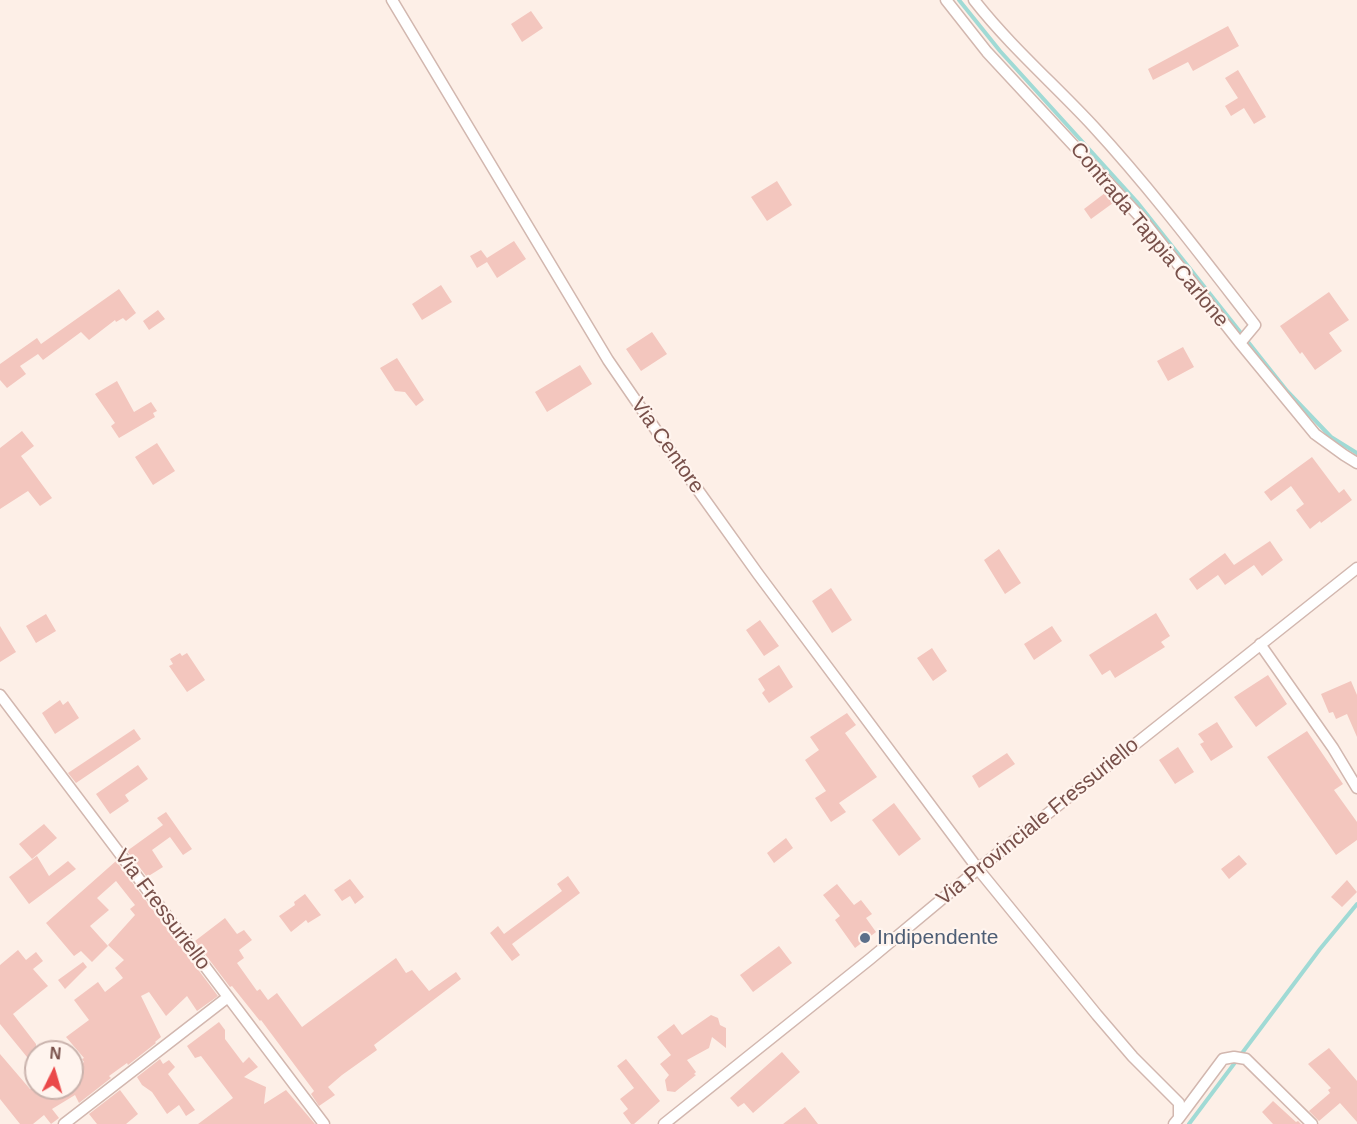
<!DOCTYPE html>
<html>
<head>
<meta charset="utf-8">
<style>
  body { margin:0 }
  #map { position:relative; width:1357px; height:1124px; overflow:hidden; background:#fdefe7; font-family:Arial,sans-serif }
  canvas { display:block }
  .north { position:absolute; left:24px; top:1040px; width:60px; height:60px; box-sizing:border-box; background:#fff4ee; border:2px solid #c9b2ac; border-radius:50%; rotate:5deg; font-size:16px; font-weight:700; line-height:24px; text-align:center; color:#78504a }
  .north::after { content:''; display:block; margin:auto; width:21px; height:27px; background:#ea494a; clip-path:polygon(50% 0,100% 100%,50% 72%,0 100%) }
</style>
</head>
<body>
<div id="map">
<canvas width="1357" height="1124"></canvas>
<div class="north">N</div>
</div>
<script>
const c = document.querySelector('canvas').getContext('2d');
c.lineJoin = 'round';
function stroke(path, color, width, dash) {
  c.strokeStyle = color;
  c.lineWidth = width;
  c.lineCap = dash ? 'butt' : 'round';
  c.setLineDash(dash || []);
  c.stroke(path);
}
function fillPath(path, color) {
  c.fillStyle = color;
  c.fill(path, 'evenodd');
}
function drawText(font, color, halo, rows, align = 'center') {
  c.font = font + ' Arial,sans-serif';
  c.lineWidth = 4.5;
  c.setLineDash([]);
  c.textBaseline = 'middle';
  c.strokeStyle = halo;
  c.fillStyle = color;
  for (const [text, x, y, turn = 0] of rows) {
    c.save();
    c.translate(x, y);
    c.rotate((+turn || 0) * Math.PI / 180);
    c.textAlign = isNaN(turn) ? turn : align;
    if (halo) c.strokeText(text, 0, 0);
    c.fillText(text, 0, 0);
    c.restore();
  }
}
const stream = new Path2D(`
  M959 0 1000 51 1137 202 1287 391 1331 437 1357 453
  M1189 1124 1320 949 1357 904`);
const building = new Path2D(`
  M531 11 543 28 522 42 511 24Z
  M1228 26 1239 46 1193 71 1188 62 1153 80 1148 69Z
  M1238 70 1266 117 1254 124 1244 108 1231 116 1225 106 1238 98 1225 78Z
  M777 181 792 205 767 221 751 197Z
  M1105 193 1113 203 1091 219 1084 209Z
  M514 241 526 259 497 278 487 262 477 268 470 256 481 250 487 258Z
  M441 285 452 302 422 320 412 304Z
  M119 289 136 313 126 321 123 318 116 322 115 320 89 340 81 332 43 360 38 354 20 366 26 374 7 388 0 380V364L37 338 41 344Z
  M1329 292 1349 320 1329 333 1342 351 1315 370 1302 352 1300 354 1280 326Z
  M158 310 165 319 149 330 143 321Z
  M652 332 667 354 641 371 626 349Z
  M1183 347 1194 367 1168 381 1157 361Z
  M397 358 424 400 416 406 405 392 395 391 380 368Z
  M580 365 592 384 547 412 535 392Z
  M117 381 134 412 151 402 157 411 153 413 155 417 119 438 111 426 115 423 95 394Z
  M22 431 34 446 21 456 52 498 40 506 28 491 0 509V448Z
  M157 443 175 471 153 485 135 457Z
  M1312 457 1339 493 1344 489 1352 500 1321 523 1320 521 1310 529 1296 510 1304 504 1291 486 1271 501 1264 492Z
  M1270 541 1283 560 1262 576 1254 565 1225 585 1218 575 1197 590 1189 579 1225 553 1234 565Z
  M999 549 1021 583 1005 594 984 560Z
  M831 588 852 620 832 633 812 601Z
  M1156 613 1170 636 1161 642 1165 647 1115 678 1110 670 1102 675 1089 655Z
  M46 614 56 631 36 643 26 626Z
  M760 620 779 646 764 656 746 630Z
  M0 626 16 652 0 662Z
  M1052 626 1062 641 1034 660 1024 644Z
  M932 648 947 671 933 681 917 658Z
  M180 653 182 656 187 653 205 680 187 692 169 666 173 664 170 659Z
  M779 665 793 687 769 703 762 693 765 690 758 679Z
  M1268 675 1287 704 1256 727 1234 697Z
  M1351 681 1357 695V737L1347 714 1336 719 1333 712 1329 713 1321 694Z
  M60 700 63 705 68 701 79 718 55 734 42 713Z
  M847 713 856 725 845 733 877 777 839 803 846 812 831 822 815 798 826 791 805 760 819 750 810 737Z
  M1217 722 1233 747 1211 761 1200 744 1204 742 1198 734Z
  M134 729 141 739 76 783 68 773Z
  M1307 731 1343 784 1334 790 1357 822V840L1336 855 1267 757Z
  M1178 747 1194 772 1175 784 1159 760Z
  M1007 753 1015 764 979 788 972 776Z
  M138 765 148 779 125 795 129 801 110 814 96 794Z
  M894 803 921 839 899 856 872 820Z
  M166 812 192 849 183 855 170 837 152 850 163 867 147 877 127 851 163 825 157 818Z
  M44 824 57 838 32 859 19 844Z
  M786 838 793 848 774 863 767 853Z
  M1239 855 1247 864 1229 879 1221 869Z
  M37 856 49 876 68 861 76 869 29 904 9 877Z
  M116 861 218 996 197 1011 187 996 166 1016 149 992 141 996 161 1037 155 1042 156 1043 128 1065 127 1063 109 1076 111 1078 79 1103 75 1095 52 1109 59 1118 51 1124 44 1115 33 1124H20L0 1099V1054L30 1089 72 1088V1082L75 1078 72 1071 84 1062 82 1059 84 1058 66 1037 89 1020 74 1000 98 982 105 992 123 978 115 968 124 960 108 945 135 915 130 909 135 905 116 881 97 898 109 910 90 926 108 946 92 962 81 951 74 956 46 923Z
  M568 876 580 893 512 944 520 955 512 961 490 933 498 926 504 934 562 891 557 884Z
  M350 879 364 897 355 904 350 896 342 901 334 890Z
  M1347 880 1357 892 1342 907 1331 897Z
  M837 884 854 905 861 900 872 914 866 918 876 932 855 948 835 920 840 916 823 895Z
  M305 894 321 915 308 923 306 920 291 932 279 916 295 905 294 902Z
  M225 918 237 934 244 930 252 940 239 950 244 958 237 963 257 991 260 989 268 1000 277 993 302 1027 396 958 406 973 412 970 429 991 456 972 461 979 374 1045 377 1050 342 1075 328 1087 335 1095 319 1106 311 1094 314 1091 261 1020 260 1021 232 986 230 987 195 941Z
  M779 946 792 963 753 992 740 975Z
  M18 950 26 960 36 952 43 961 33 969 48 986 13 1014 36 1044V1068L0 1024V965Z
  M83 962 87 967 65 989 58 980Z
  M711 1015 718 1018 720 1025 726 1028V1048L712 1037 709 1048 687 1060 696 1072 694 1074 696 1075 675 1092 667 1091 665 1080 669 1075 660 1064 671 1055 657 1037 674 1024 682 1035Z
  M219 1022 225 1030V1039L243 1063 249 1057 258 1067 244 1077 266 1087 264 1104 286 1090 315 1124H198L233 1098 201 1056 195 1058 187 1046Z
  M1329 1048 1357 1081V1122L1340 1103 1319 1121 1309 1111 1330 1093 1328 1090 1331 1088 1308 1064Z
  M782 1052 800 1072 753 1113 744 1103 738 1107 730 1098Z
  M160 1059 163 1064 169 1060 175 1067 168 1074 195 1110 186 1116 179 1105 167 1114 152 1092 142 1085 137 1077Z
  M626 1059 660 1101 634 1124H631L623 1113 628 1109 620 1099 634 1088 617 1066Z
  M120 1090 138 1114 126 1124H97L89 1114Z
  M1273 1101 1296 1122 1298 1121 1301 1124H1273L1262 1112Z
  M805 1107 818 1124H783Z`);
const minor = new Path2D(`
  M392 0 608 360 680 465 758 574 978 869 1097 1015 1133 1057 1179 1103V1118L1174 1124
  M946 0 987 52 1142 219 1240 343 1315 434 1344 455 1357 463
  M974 0C1010 46 1054 84 1093 126 1151 189 1203 258 1255 325L1240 343
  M1260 644 1333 748 1357 788
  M0 695 324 1124
  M1179 1118 1223 1059 1234 1057 1246 1059 1312 1124
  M64 1124 228 997
  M664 1124 870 959 978 869 1357 568`);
const markers = [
  [865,938,6,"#5c6f8a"]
];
const streetNames = [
  ["Contrada Tappia Carlone",1149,235,50],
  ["Via Centore",667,446,55],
  ["Via Provinciale Fressuriello",1038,822,-39],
  ["Via Fressuriello",162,910,53]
];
const serviceNames = [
  ["Indipendente",877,938]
];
stroke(stream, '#a0dad5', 4);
fillPath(building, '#f3c6be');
stroke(minor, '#d2b7af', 13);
stroke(minor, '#fff', 10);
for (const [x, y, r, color] of markers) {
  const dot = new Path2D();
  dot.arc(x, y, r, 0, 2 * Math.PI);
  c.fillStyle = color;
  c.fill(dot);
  stroke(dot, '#fff4ee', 2);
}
drawText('21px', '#78504a', '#fff4ee', streetNames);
drawText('21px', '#4e5e75', '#fff4ee', serviceNames, 'left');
</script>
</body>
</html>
